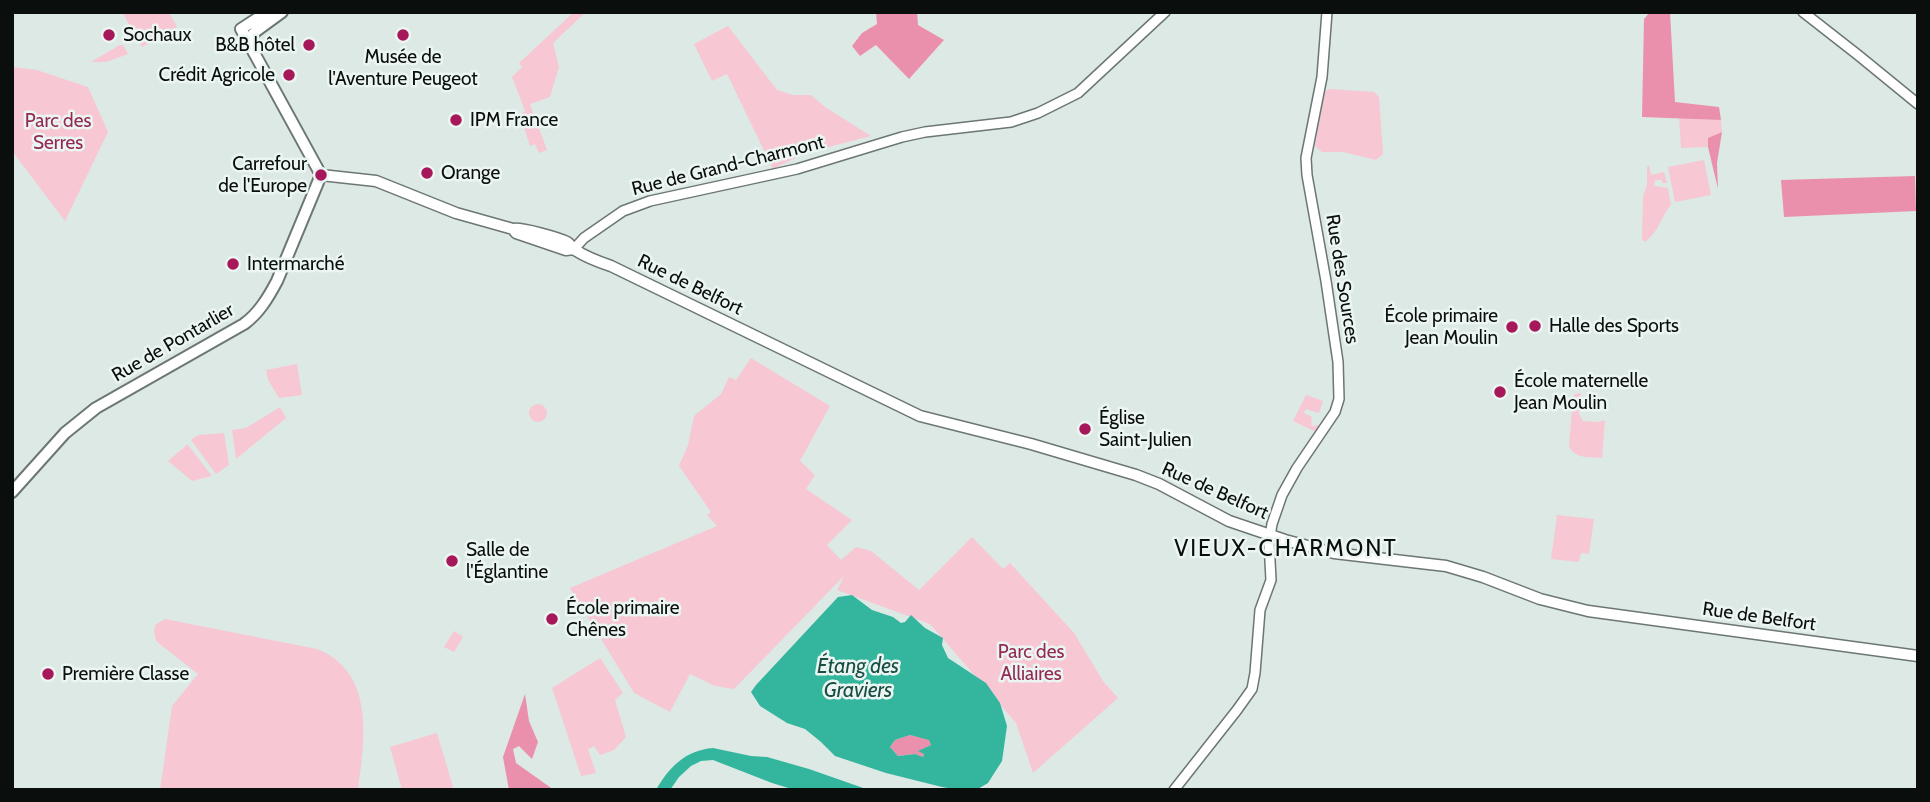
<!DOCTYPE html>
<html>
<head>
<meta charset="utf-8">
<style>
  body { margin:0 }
  #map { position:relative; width:1930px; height:802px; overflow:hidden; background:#dde9e5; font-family:Cabin,sans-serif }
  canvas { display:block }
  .frame { position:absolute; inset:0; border:14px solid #0a0e0d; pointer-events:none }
</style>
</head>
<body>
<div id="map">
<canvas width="1930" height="802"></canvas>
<div class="frame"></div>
</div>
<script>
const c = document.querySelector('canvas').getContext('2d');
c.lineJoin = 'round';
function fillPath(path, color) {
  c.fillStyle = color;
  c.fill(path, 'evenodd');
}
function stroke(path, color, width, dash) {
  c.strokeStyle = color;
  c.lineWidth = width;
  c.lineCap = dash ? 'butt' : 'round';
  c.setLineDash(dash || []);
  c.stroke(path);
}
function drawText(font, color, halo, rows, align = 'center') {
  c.font = font + ' Cabin,sans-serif';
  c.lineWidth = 5;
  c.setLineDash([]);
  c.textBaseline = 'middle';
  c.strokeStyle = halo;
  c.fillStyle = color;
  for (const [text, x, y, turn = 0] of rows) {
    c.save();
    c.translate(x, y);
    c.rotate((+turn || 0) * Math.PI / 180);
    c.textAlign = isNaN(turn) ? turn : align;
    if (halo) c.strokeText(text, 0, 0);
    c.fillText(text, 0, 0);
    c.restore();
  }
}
const green = new Path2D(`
  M122 12H169L177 27 142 47Z
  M574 12H586L553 43 559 67 550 97 530 104 547 150 539 153 535 144 530 146 520 115 525 111 512 77 522 67 519 63Z
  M728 26 777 90 793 95H811L825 107 871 136 805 153 773 169 727 74 712 81 694 44Z
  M120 45H123L128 54 106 62H91Z
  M12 67 37 70 88 87 108 132 65 221 12 151Z
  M1330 89 1374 92 1379 97 1383 154 1376 160 1343 152H1322L1315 146 1325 91Z
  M1679 118 1721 120 1722 132 1709 138 1708 147 1681 148Z
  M1704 160 1711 195 1675 202 1668 167Z
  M1649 165 1651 175 1664 172 1667 183H1662V180H1655L1654 186 1668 188 1671 205C1660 218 1660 230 1645 242L1642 240 1643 197 1647 184V167Z
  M751 358 830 406 800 461 815 475 806 489 852 520 827 545 841 560 856 547 871 551 919 590 972 537 1003 569 1010 563 1074 633 1103 681 1118 698 1033 773 1016 723 930 624 837 590 844 576 734 689 715 686 690 674 670 712 634 693 570 588 717 526 707 515 711 512 679 466 688 445 694 416 721 394 729 377 736 380Z
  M297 364 302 395 279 398 268 380 266 370Z
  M1581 393 1579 414 1583 421 1598 422 1605 420 1602 458C1590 457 1574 459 1569 446L1573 397 1575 394Z
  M1306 395 1323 401 1319 413 1306 409 1304 413 1312 417 1311 422 1312 426 1320 425 1316 432 1293 421Z
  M529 413a9 9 0 1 1 18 0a9 9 0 1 1-18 0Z
  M280 407 286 418 236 459 232 430 246 428Z
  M224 433 229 465 216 474 191 440 198 435Z
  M188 444V445L212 476 192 481 168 461Z
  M1557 515 1594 519 1589 554 1581 553 1579 562 1551 559Z
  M165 619 317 649C375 672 365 739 358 790H160L172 706 198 674 156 641 154 631 155 625Z
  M454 631 463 637 454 652 444 647Z
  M600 658 623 693 615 700 626 737 614 750 600 755 594 746 588 749 596 773 581 776 552 688Z
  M437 733 454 790H402L390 747Z`);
const forest = new Path2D(`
  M876 12H917L918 25 944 40 909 79 876 45 860 56 852 46 862 33 877 24Z
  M1650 12H1670L1675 102 1719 107 1721 120 1642 117 1644 19Z
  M1722 132 1717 163 1718 189 1708 147V138Z
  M1915 176 1916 211 1784 217 1781 180Z
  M525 694 529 721 538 742 532 759 519 746 513 749 516 763 554 790H509L503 757Z
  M910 735 929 739 931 745 919 751 924 754 923 757 915 754 898 756 890 747 895 740Z`);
const water = new Path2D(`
  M852 595 872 610 893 617 901 623 905 622 911 615 925 628 943 638 942 645 948 658 986 683 1000 703 1007 726 1002 761 988 783 976 790H959L942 787 886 773 835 756 821 742 805 729 787 723 760 706 751 692 756 685 838 597ZM910 735 929 740 931 745 918 751 924 754 923 757 915 754 898 756 890 747 895 740Z
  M713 748 751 756 767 757 809 769 869 790H795L772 783 713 760 701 761 691 766 679 777 670 790H656C669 767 686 750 713 748Z`);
const tertiary = new Path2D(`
  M1803 12 1858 55 1918 104
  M574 249 584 238 623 211 650 201 797 169 902 137 925 132 1011 122 1038 113 1078 93 1165 12
  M1174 790 1237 710 1252 689 1255 673 1260 610 1271 580 1269 542 1272 524 1282 495 1297 468 1335 412 1339 399 1338 362 1326 281 1307 175 1306 158 1322 77 1327 12`);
const secondary = new Path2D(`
  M321 175 376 181 456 213 513 229C521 227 559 238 567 242 570 244 572 248 575 250 586 257 599 262 611 266L920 416 1031 444 1136 475 1159 484 1229 521 1285 540 1334 553 1446 566 1483 577 1540 599 1588 611 1918 656
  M513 229 516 233 566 250 574 249`);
const primary = new Path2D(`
  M267 12 241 29 321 175
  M247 40 256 31 282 12
  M12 492 65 433 96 408 244 324C259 313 268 298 277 281L321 175`);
const markers = [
  [109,35,7,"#a61859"],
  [403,35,7,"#a61859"],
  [309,45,7,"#a61859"],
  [289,75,7,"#a61859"],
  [456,120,7,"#a61859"],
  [427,173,7,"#a61859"],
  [321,175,7,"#a61859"],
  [233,264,7,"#a61859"],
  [1535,326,7,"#a61859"],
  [1512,327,7,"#a61859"],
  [1500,392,7,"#a61859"],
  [1085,429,7,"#a61859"],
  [452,561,7,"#a61859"],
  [552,619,7,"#a61859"],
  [48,674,7,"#a61859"]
];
const poiNames = [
  ["Sochaux",123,35],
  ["B&B hôtel",295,45,"right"],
  ["Musée de",403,57,"center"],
  ["l'Aventure Peugeot",403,79,"center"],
  ["Crédit Agricole",275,75,"right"],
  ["IPM France",470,120],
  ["Carrefour",307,164,"right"],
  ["de l'Europe",307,186,"right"],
  ["Orange",441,173],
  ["Intermarché",247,264],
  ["École primaire",1498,316,"right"],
  ["Jean Moulin",1498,338,"right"],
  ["Halle des Sports",1549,326],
  ["École maternelle",1514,381],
  ["Jean Moulin",1514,403],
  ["Église",1099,418],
  ["Saint-Julien",1099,440],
  ["Salle de",466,550],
  ["l'Églantine",466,572],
  ["École primaire",566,608],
  ["Chênes",566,630],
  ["Première Classe",62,674]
];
const parkNames = [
  ["Parc des",58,121],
  ["Serres",58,143],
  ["Parc des",1031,652],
  ["Alliaires",1031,674]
];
const streetNames = [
  ["Rue de Grand-Charmont",728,166,-14],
  ["Rue des Sources",1342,279,81],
  ["Rue de Belfort",690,285,26],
  ["Rue de Pontarlier",173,343,-30],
  ["Rue de Belfort",1215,491,24],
  ["Rue de Belfort",1759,617,8]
];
const waterNames = [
  ["Étang des",858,667],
  ["Graviers",858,691]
];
const quarterNames = [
  ["VIEUX-CHARMONT",1286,549]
];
fillPath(green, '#f7c7d4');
fillPath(forest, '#eb90ac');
fillPath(water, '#34b69e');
stroke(tertiary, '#6c7673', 12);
stroke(secondary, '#6c7673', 13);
stroke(primary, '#6c7673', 14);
stroke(tertiary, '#fff', 9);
stroke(secondary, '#fff', 10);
stroke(primary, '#fff', 10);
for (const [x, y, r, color] of markers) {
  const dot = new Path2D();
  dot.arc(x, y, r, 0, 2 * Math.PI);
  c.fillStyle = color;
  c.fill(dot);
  stroke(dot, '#ebf6f3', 2.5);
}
drawText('19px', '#0a0e0d', '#ebf6f3', poiNames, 'left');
drawText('19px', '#942a54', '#ebf6f3', parkNames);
drawText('19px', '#0a0e0d', '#ebf6f3', streetNames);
drawText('italic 21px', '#1a4e44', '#ebf6f3', waterNames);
c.letterSpacing = '2px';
drawText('23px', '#0a0e0d', '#ebf6f3', quarterNames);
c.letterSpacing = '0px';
</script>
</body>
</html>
